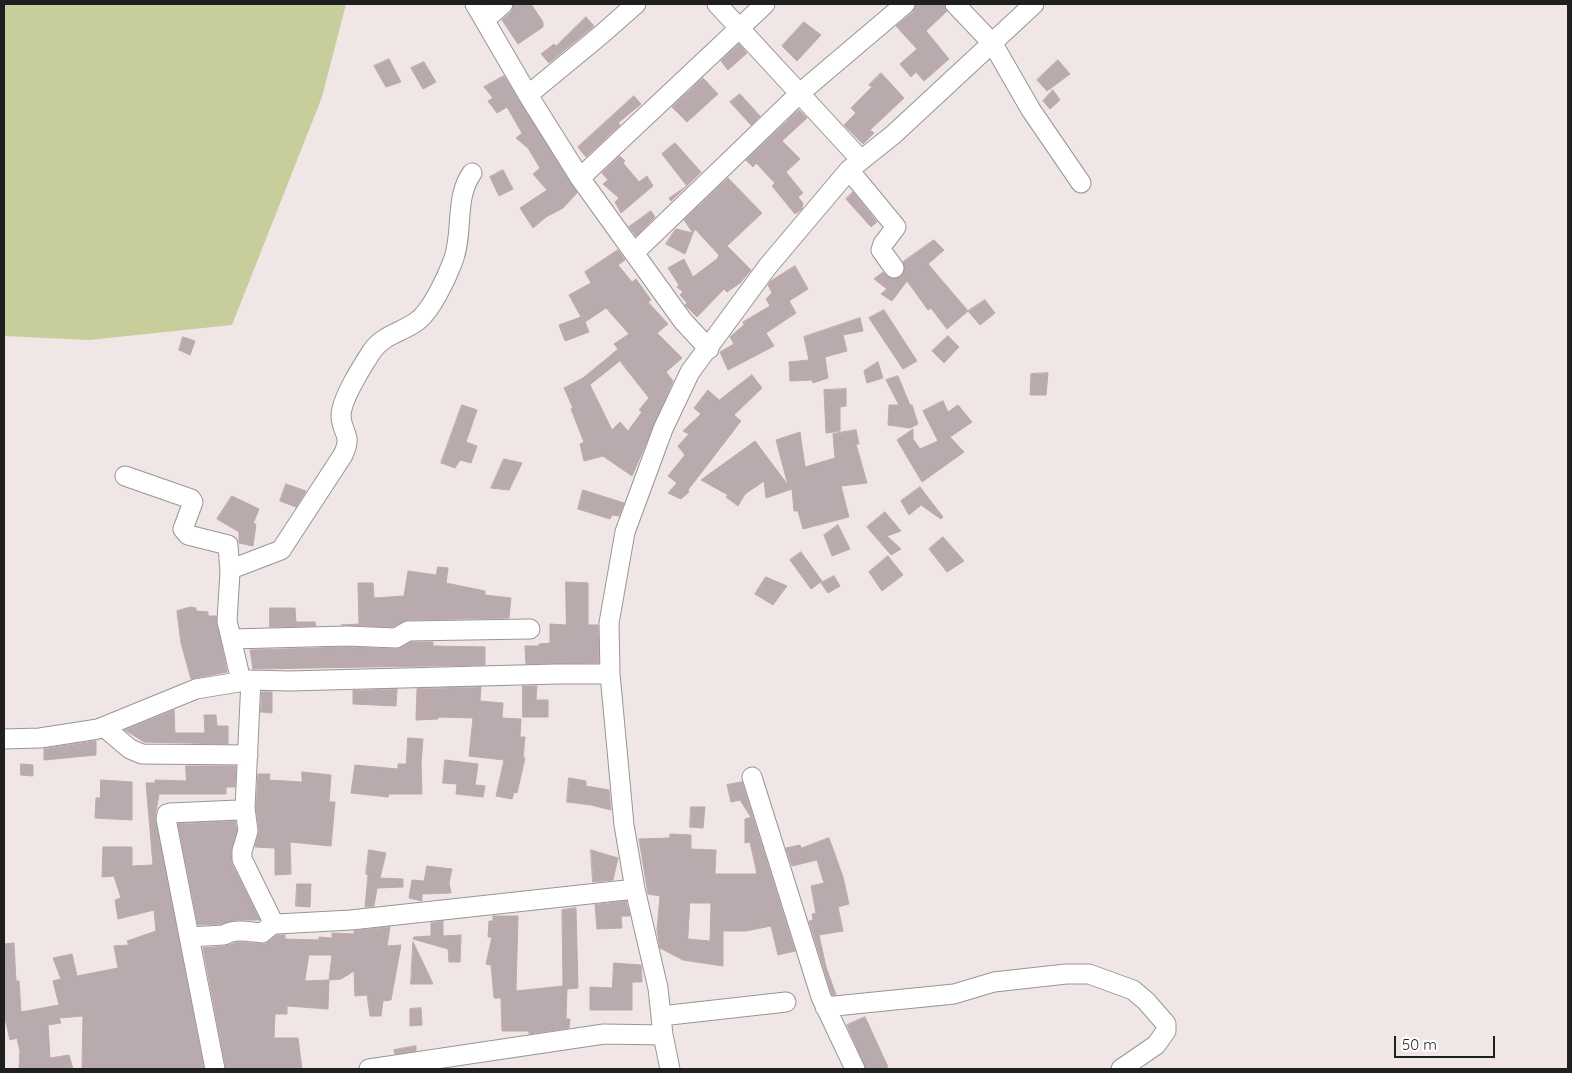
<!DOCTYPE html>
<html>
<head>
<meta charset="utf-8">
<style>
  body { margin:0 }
  #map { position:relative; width:1572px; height:1073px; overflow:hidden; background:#efe6e5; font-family:Quicksand,sans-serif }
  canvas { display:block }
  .frame { position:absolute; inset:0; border:5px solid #1f1f1f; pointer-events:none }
  .scale { position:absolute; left:1394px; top:1036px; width:101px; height:22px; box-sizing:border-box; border:2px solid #1f1f1f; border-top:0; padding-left:6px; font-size:15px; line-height:18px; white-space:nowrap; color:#1f1f1f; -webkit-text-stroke:4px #fff; paint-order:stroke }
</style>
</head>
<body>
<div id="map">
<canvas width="1572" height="1073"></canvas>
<div class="frame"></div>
<div class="scale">50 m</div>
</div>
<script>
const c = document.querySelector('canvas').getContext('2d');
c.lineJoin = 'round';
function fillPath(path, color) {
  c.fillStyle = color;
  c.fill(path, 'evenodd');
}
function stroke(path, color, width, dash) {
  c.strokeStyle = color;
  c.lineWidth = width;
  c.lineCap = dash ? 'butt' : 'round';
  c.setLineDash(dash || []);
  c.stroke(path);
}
const forest = new Path2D(`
  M4 4H346L322 97 232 325 89 340 4 336Z`);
const building = new Path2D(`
  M514 4H531L543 22V27L518 44 502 20 511 12Z
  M916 4H944L947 11 926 31 949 59 924 81 916 72 911 77 900 64 917 49 896 26 913 12Z
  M586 17 594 26 549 63 541 54 554 44 556 46Z
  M804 22 821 35 797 61 782 46Z
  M739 44 747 53 728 70 721 61Z
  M389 59 401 82 386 87 374 66Z
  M1058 60 1070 74 1047 91 1037 80Z
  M424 62 436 82 423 89 411 68Z
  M881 73 904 98 870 130 874 133 863 144 844 125 856 113 851 108 872 87 869 85Z
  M504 76 577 193 563 208 546 217 533 228 520 208 547 190 533 174 540 168 528 148 516 138 522 133 507 107 497 113 488 101 493 98 484 87Z
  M703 78 718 94 687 122 672 107Z
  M1053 90 1060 100 1050 109 1043 101Z
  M740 94 760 116 751 125 730 102Z
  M634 96 641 104 618 123 620 125 586 157 578 147Z
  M799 110 807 118 782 141 800 159 786 172 803 193 798 197 803 203 802 209 795 214 772 186 775 183 756 163 753 167 746 160Z
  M675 143 701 172 671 201 669 198 687 186 662 154Z
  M620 156 625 161 623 163 639 182 647 176 653 186 621 213 615 202 619 198 603 184 608 180 602 173Z
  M503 170 513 189 499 196 490 177Z
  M728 178 762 213 727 246 751 270 740 283 727 292 724 289 697 317 685 305 687 303 680 295 683 292 677 287 679 285 668 268 684 259 693 277 717 259 719 255 695 229 693 233 684 220Z
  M853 192 877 222 871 227 846 199Z
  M651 211 655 217 636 236 629 227Z
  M676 229 693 233 685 254 666 244Z
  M934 240 944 250 928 264 968 311 947 329 931 308 928 310 907 281 892 301 881 294 887 289 874 279 883 272 890 278 900 277 904 272 903 262Z
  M618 250 625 260 618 265 632 282 636 279 651 300 648 302 668 324 657 333 682 358 666 372 673 381 632 476 603 456 584 461 580 444 584 442 571 409 573 408 564 388 583 378 611 355 618 349 614 344 629 334 606 308 585 322 589 332 565 341 559 325 581 317 569 295 591 283 585 272ZM620 361 649 398 639 410 642 412 628 431 620 422 612 430 590 385Z
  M795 266 808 289 789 301 796 313 766 333 774 346 728 370 720 352 734 344 730 337 744 325 743 322 770 306 766 299 772 293 768 285 771 281Z
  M985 300 995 313 980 325 968 311Z
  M884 310 917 361 903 369 869 318Z
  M860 318 863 331 843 335 847 351 825 357 828 378 813 383 812 380 790 381 789 362 809 360 804 337Z
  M948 336 959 347 944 363 932 351Z
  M183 337 195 341 190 355 179 350Z
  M878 362 883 378 867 383 864 371Z
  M1048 373 1046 395H1030L1031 374Z
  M752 375 762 388 734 415 741 421 688 490 689 492 681 499 668 493 677 483 668 476 685 455 678 446 689 434 683 431 701 414 694 408 708 390 719 400Z
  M898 376 910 405H912L918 424 910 428 888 425 889 405H899L886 380Z
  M846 389V406L840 407V431L826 433 824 390Z
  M943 401 948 412 958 405 972 422 950 437 964 452 922 482 897 440 913 429V439L920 449 938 441 923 411Z
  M462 405 477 410 466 442 477 446 471 463 460 460 455 468 441 463Z
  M856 430 859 444H856L867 483 841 486 849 517 803 529 798 511H794L792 489 766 498 764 481 745 494 738 506 726 497 728 495 701 480 755 441 788 485 776 440 800 432 805 467 835 458 833 434Z
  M504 459 522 463 509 490 491 488Z
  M286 484 306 491 296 507 280 501Z
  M920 487 943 517 941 519 921 505 909 515 901 501Z
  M583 490 624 503 619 516 612 515 610 519 578 509Z
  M232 496 259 509 253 524H256L253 546 239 543V532L217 519Z
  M885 512 901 531 887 536 901 549 891 555 867 527Z
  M838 525 850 549 832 556 824 535Z
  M943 537 964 561 947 572 929 549Z
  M801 552 822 581 811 589 790 560Z
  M888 556 903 575 882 591 869 572Z
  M438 567 448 568 446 583 485 591V595L511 598 509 618 408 620 393 627 341 625 359 624 358 583H373L374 598 404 596 408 571 436 575Z
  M834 576 840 586 828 593 821 583Z
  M766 577 787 586 773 605 755 594Z
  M566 582 588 583V625H598L599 663 526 664 525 646H539V644L550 643V624L566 625Z
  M191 607 196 608V611L208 612V616H216L227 672 191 679 181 643 177 611Z
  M270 608H295L296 622H315L316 626 270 627Z
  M411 642H433V646L485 647V665L253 669 250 650 347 647 396 649Z
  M523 686H537L536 700H548V717H523Z
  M481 687 480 701 503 703 502 718 521 719 520 737H525L523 758H525L517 793 514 792 512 799 496 796 504 760 469 756 473 718 438 717V719L416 720 417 689Z
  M397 689 396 706 353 704V691Z
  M262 692H272V713L261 712Z
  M174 710 175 733H205L204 715H216L217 726H228V744L144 742 125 730Z
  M408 738 423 739 421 764 422 794H389L388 797 351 793 355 765 398 769V764H406Z
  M96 741V755L44 760V749Z
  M445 760 478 764 475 785 485 786 483 797 456 794 457 784 443 783Z
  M21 764 33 765V776L21 775Z
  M186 766H236L235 787H226V794H159L155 817 204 1069H82L83 1016 59 1018 61 1023 48 1025 50 1058 69 1055 73 1069H19L20 1051 17 1038 10 1040 4 1014V944L14 943 16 981H19L21 1012 59 1005 53 981 61 979 53 958 72 954 77 976 118 968 114 946 129 945 127 941 156 931 154 910 118 919 115 900 121 898 114 876 102 877 103 847H132V866L153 865 146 783H155V780L186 781Z
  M302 772 331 775 329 802H335L331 846 290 842 291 874 275 875V848L255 847 259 830 256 808 258 774H270L269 780 302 782Z
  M569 778 586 781V786L609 790 611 810 591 805 567 802Z
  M101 780 132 782V820L95 818 96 798H100Z
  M742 782 795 951 778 955 771 926 746 931H723V966L683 960 660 948 657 930 660 896 648 894 639 839 670 838V834L691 835V849L716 850 715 874H757L750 842 745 843V819L751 817 740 800 731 802 727 785ZM690 903H711L710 941 688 939Z
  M691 807H705L703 828 690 827Z
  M235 821 237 830 231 851 232 864 260 920H236L221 924 198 925 178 824Z
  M829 838 843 877 849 904 838 907 843 931 819 935 826 967 836 995H832L809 921 813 920 812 914 816 913 811 886 824 883 817 860 792 866 786 848 800 845 801 848Z
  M369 850 386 853 380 878 403 879V887L377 888 374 906 365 907 368 875 366 874Z
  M591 850 618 858 613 880 593 882Z
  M427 866 452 869 449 883 451 893 422 894V901L409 898 412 880 424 881Z
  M297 884H311L310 907 296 906Z
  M626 901 630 916H621L622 928 597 929 595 905Z
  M576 908 578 988 567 989 566 1019H570L569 1028 529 1034V1031H502L501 998H494L491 965 486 964 492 937H488L489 921H493V916H518L516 991 563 986 562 910Z
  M443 921V936L461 935 460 962H449L448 949 413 939 414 937 431 936V923Z
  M390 927 387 946 401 945 391 1000 383 1001 381 1016H370L367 995 355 996 354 971 341 979 329 980 328 1009 287 1006V1014H275L274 1038H298L302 1069H226L203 948 225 946 238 942 265 944 277 935H285V939L319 940V937L332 938V933L354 934V931ZM309 955H332L329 980 305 981Z
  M413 942 426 969 433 984H411Z
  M614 963 641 965 642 982H632V1010H590V987L612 988Z
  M421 1008 422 1025 410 1026V1009Z
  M865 1017 888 1067 882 1069H866L847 1025Z
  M416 1046V1051L395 1054 394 1050Z`);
const minor = new Path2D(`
  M475 4 528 95 580 178 683 321 709 349
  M717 4 861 160
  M955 4 993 44 1031 110 1081 183
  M485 20 503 4
  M528 95 602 34 636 4
  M849 170 896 227 883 244 881 250 894 268
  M580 178 765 4
  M634 253 800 93 905 4
  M125 476 191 499 193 502 183 529 188 535 228 545 230 572
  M231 639 347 636 396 638 408 631 530 629
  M241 681 227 621 230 572 234 568 281 550 343 455C353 434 342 435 341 416 341 399 363 365 372 351 383 335 402 332 416 322 431 312 447 277 453 261 464 232 454 198 472 173
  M104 727 130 749 142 754 248 755
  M4 739 40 738 98 729 196 689 251 680 289 681 557 674H610
  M752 777 821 997 855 1069
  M245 808 248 831 242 851V859L272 920 277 924 351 920 635 889
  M190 937 224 935C235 928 250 932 262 933L274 923
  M825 1007 954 994 994 982 1066 974H1089L1133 990 1146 1001 1166 1024V1031L1156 1045 1121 1069
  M661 1016 786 1002
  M215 1069 166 819 167 814 170 813 238 810 245 808 251 680
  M369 1069 604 1034 663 1035
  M670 1069 663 1035 658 988 635 889 624 825 610 674 609 623 625 532 663 429 690 372 768 266 849 170 894 134 1034 4`);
fillPath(forest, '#c7ce9b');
fillPath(building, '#b9aaad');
stroke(building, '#c1a8ab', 1);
stroke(minor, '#969696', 21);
stroke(minor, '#fff', 19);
</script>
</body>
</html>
